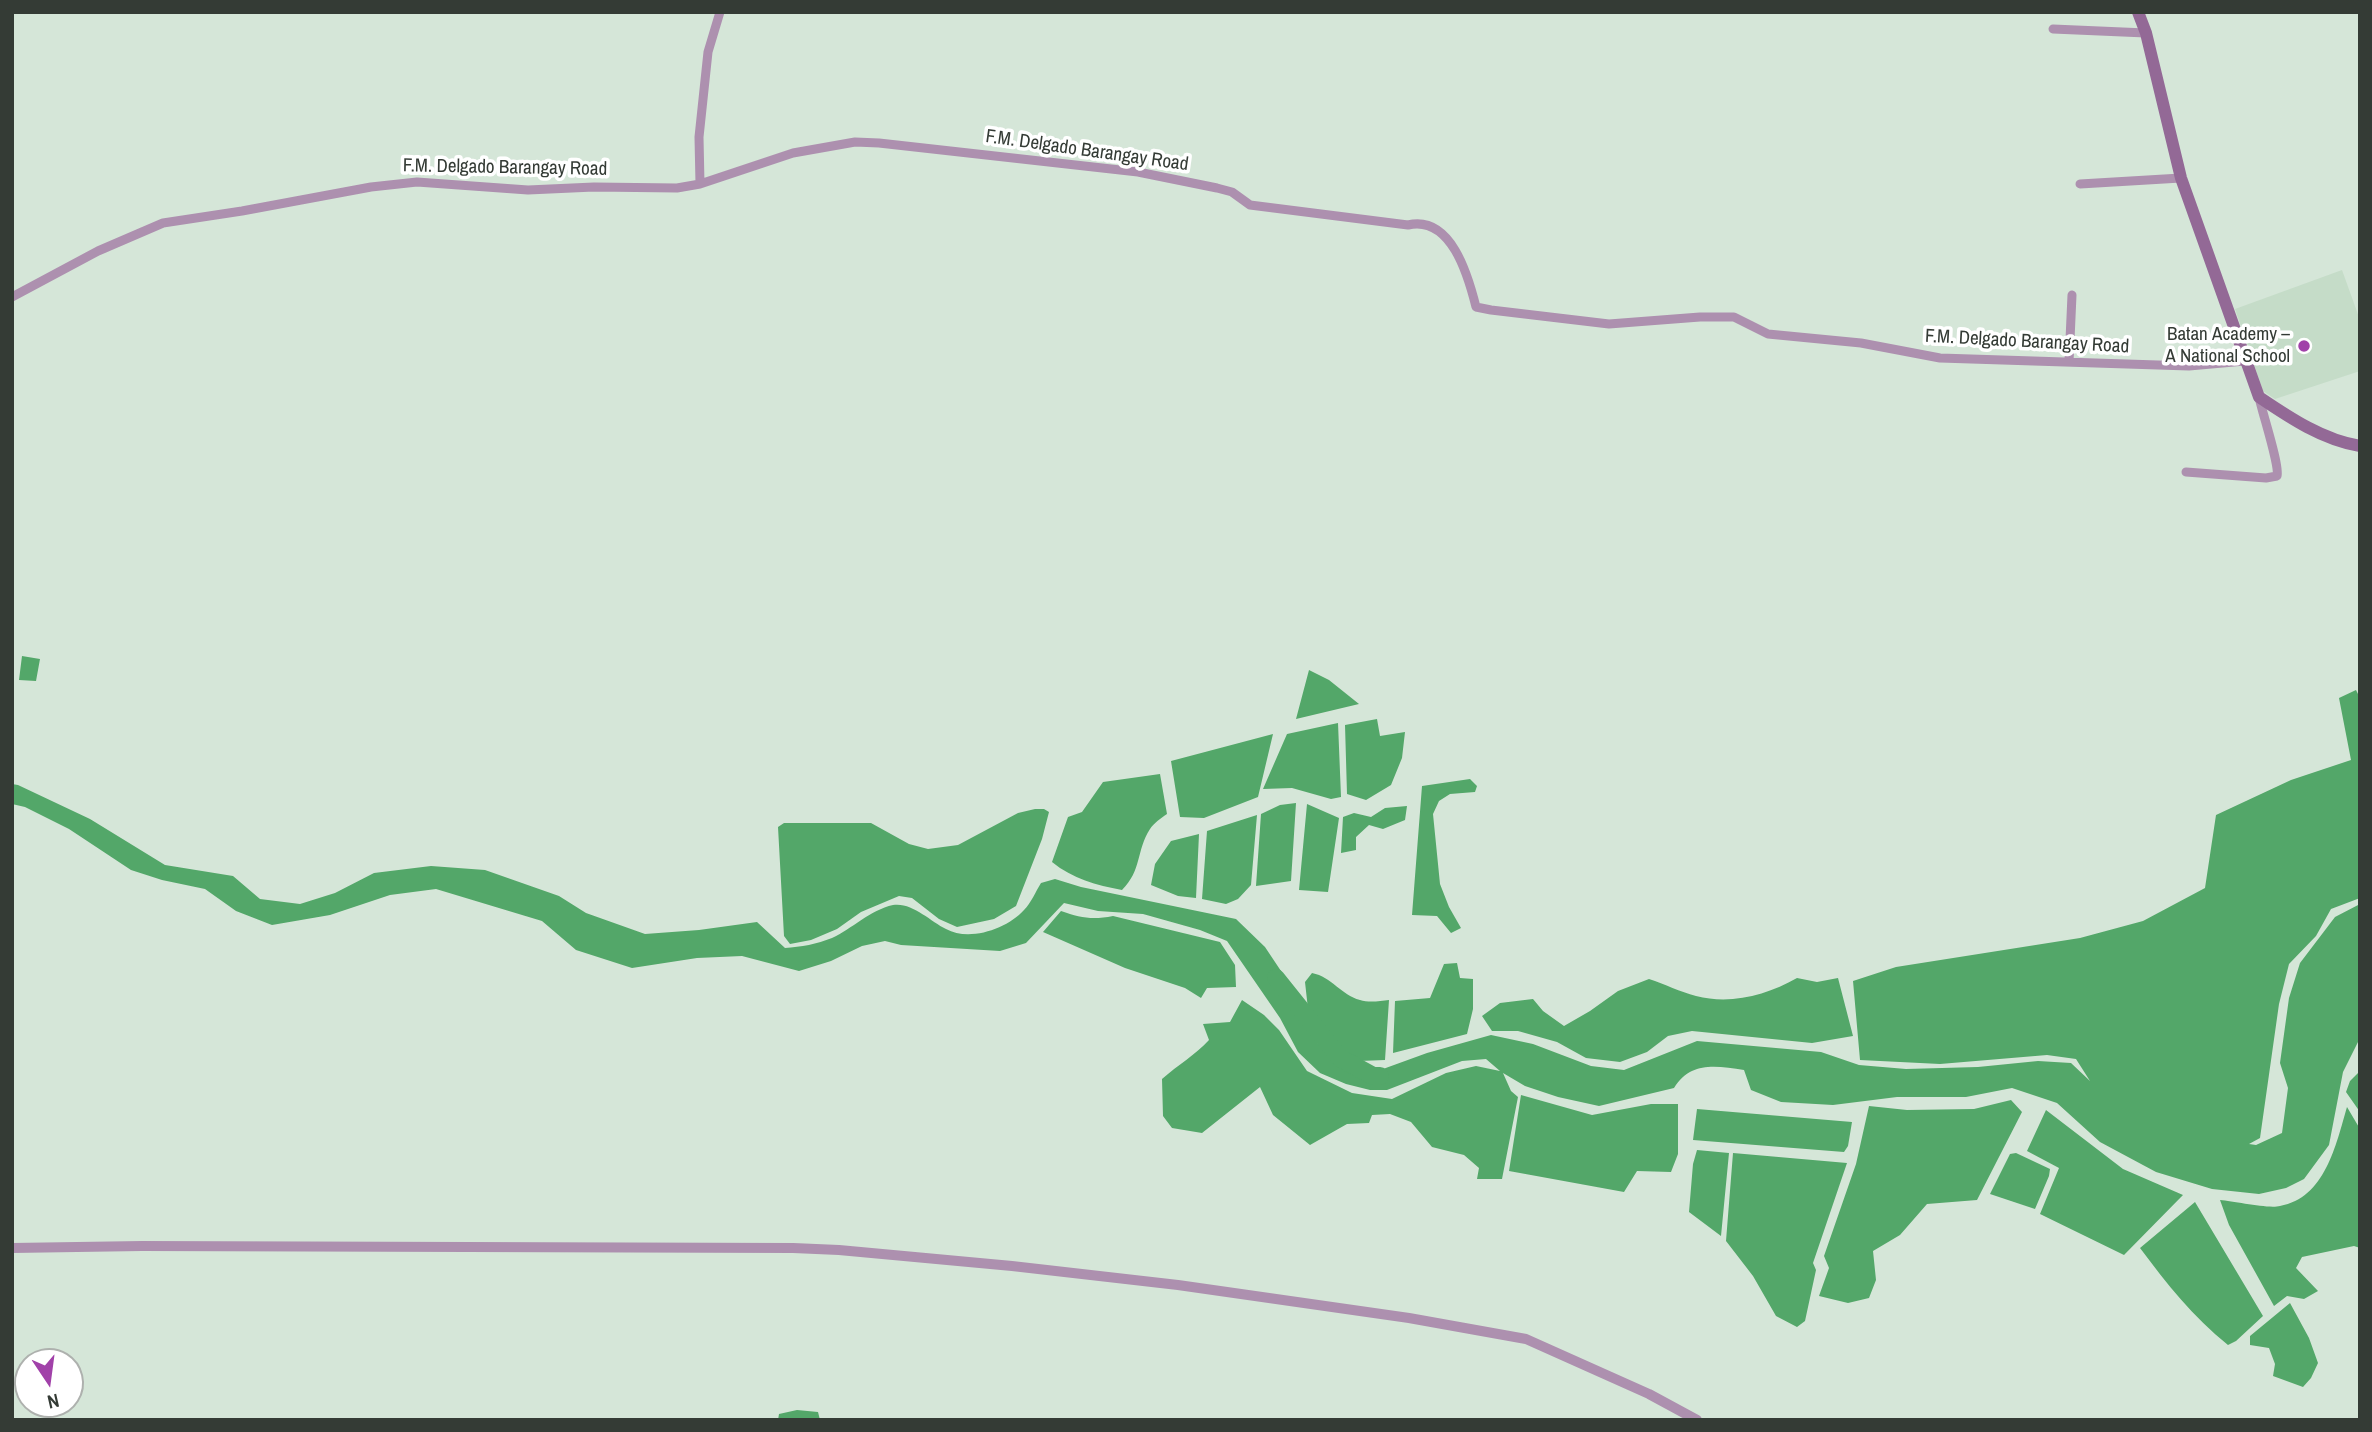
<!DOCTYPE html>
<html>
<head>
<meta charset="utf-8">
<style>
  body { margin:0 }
  #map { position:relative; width:2372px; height:1432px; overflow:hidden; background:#d5e6d8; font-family:"Archivo Narrow",sans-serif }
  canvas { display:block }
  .frame { position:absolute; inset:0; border:14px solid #343b35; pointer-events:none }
  .north { position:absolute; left:14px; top:1348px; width:70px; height:70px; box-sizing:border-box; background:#fff; border:2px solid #aeb1ae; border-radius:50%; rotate:167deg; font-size:19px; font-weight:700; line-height:28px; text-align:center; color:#343b35 }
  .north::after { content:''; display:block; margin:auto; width:24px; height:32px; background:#a141a9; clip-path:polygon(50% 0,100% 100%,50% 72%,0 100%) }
</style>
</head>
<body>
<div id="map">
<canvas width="2372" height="1432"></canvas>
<div class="frame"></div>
<div class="north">N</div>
</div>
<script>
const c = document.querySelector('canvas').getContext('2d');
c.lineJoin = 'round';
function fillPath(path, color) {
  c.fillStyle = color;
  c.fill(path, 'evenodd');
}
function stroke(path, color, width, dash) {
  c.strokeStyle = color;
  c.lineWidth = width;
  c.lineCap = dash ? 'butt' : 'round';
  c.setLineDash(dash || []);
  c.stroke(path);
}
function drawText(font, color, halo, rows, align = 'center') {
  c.font = font + ' "Archivo Narrow",sans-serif';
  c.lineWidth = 7;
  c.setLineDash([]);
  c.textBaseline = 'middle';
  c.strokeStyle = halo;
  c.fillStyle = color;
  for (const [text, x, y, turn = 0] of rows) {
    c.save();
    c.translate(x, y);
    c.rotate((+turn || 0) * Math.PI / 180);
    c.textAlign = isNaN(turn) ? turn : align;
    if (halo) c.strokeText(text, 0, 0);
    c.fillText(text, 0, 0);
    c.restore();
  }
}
const built = new Path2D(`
  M2342 270 2360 320V371L2275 399 2263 391 2235 309Z`);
const water = new Path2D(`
  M22 656 40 659 36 681 19 680Z
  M1309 670 1329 680 1359 704 1296 719Z
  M2356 690 2360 698V898L2331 909 2316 936 2289 964 2279 1004 2260 1138 2249 1144 2256 1145 2282 1133 2288 1088 2280 1063 2289 998 2300 963 2335 917 2360 904V1038L2343 1072 2329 1145 2304 1179 2286 1188 2259 1194 2212 1189 2156 1172 2100 1142 2057 1103 2012 1088 1966 1097H1897L1833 1105 1781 1102 1751 1090 1744 1070C1716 1066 1691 1061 1674 1088L1599 1106 1558 1097 1525 1086 1503 1073 1511 1091 1518 1097 1502 1179H1477L1479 1168 1464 1155 1432 1147 1411 1122 1390 1114 1372 1115 1369 1123 1347 1124 1310 1145 1273 1115 1260 1087 1202 1133 1172 1128 1163 1116 1162 1079C1178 1065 1195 1055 1209 1040L1203 1024 1230 1022 1242 1000 1264 1015 1279 1030 1307 1071 1352 1093 1392 1099 1446 1073 1476 1066 1500 1071 1486 1059 1462 1061 1387 1090H1370L1346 1084 1320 1073 1298 1052 1280 1018 1227 941 1200 930 1143 914 1098 911 1064 903 1026 943 1000 951 901 945 885 941 862 946 831 961 799 971 742 956 697 958 632 968 576 950 542 921 436 889 390 895 330 915 272 925 236 911 205 889 162 880 131 870 69 829 25 807 12 804V784L18 785 90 819 165 865 233 876 260 899 300 904 335 893 374 873 431 866 485 870 559 896 586 913 645 934 699 930 757 922 785 948C801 947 817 944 832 938 852 929 870 910 893 905 912 902 930 921 946 929 969 942 1007 929 1024 910 1031 903 1036 891 1041 883L1055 879 1081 887 1236 919 1265 947 1285 977 1296 1015 1320 1046 1345 1069H1383L1427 1053 1491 1035 1533 1044 1591 1066 1624 1070 1697 1041 1821 1052 1859 1065 1906 1069 1978 1067 2038 1061 2071 1063 2090 1081 2076 1059 2047 1055 1940 1064 1860 1060 1853 981 1896 967 2080 938 2143 921 2205 888 2216 815 2291 780 2351 760 2339 698Z
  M1377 719 1380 736 1405 732 1402 758 1391 785 1366 800 1347 794 1345 725Z
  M1338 723 1341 797 1331 799 1292 788 1263 789 1287 734Z
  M1273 734 1258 797 1204 818 1180 817 1171 761Z
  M1160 774 1167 814C1161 818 1154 823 1150 829 1136 851 1142 870 1122 890 1096 885 1073 879 1052 862L1068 817 1082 812 1103 782Z
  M1470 779 1477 786 1475 792 1450 794 1439 801 1433 814 1440 884 1449 907 1461 928 1451 933 1437 916 1412 915 1422 786Z
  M1296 803 1291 881 1256 886 1261 814 1280 805Z
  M1307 804 1339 818 1328 892 1299 890Z
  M1407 806 1405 820 1383 829 1369 825 1356 837V850L1341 853 1343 817 1354 813 1371 817 1385 808Z
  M1035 809H1044L1049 812 1042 839 1016 906 994 919 957 927 939 919 912 898 899 896 861 912 837 929 811 940 790 944 784 936 778 827 784 823H871L909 844 928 849 958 845 1018 813Z
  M1257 815 1251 885 1238 899 1226 904 1202 899 1207 831Z
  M1199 834 1196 898 1178 896 1151 885 1155 864 1171 841Z
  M1061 911C1080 918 1093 920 1113 916L1220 942 1235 965 1236 987 1207 988 1201 998 1185 988 1125 968 1043 932Z
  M1457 963 1460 978 1473 979V1009L1467 1034 1393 1053 1395 1001 1430 998 1444 964Z
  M1312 973C1332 977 1341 995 1360 1000 1369 1003 1380 1001 1389 1000L1385 1060 1359 1061 1333 1050 1308 1009 1305 982Z
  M1797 978 1817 982 1838 978 1853 1036 1812 1043 1692 1031 1668 1036 1647 1052 1620 1062 1586 1058 1557 1042 1518 1031H1492L1482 1016 1500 1003 1533 999 1543 1011 1564 1026 1590 1011 1618 991 1649 979C1665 984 1680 992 1696 996 1731 1005 1767 995 1797 978Z
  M2360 1071V1112L2346 1092 2350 1081Z
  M1521 1095 1592 1115 1651 1104H1678V1154L1671 1172 1637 1171 1624 1192 1509 1171Z
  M2011 1100 2022 1112 1977 1200 1927 1204 1900 1235 1873 1251 1876 1280 1869 1298 1848 1303 1819 1296 1829 1268 1824 1256 1856 1164 1869 1106 1907 1110 1974 1109Z
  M2347 1107 2360 1129V1248L2354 1246 2302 1257 2296 1268 2318 1291 2304 1299 2287 1296 2274 1306 2229 1225 2220 1200C2234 1201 2268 1209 2280 1206 2325 1198 2336 1145 2347 1107Z
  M1697 1109 1852 1122 1848 1146 1844 1152 1693 1140Z
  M2046 1110 2123 1169 2183 1195 2124 1255 2040 1214 2059 1168 2027 1151Z
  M1697 1150 1729 1153 1721 1236 1689 1212 1693 1164Z
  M1733 1153 1847 1163 1813 1263 1816 1270 1805 1321 1797 1327 1776 1316 1753 1276 1726 1241Z
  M2016 1153 2050 1169 2049 1176 2035 1209 1990 1194 2010 1154Z
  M2195 1202 2263 1316 2236 1341 2228 1345C2193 1317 2167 1284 2140 1248Z
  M2290 1303 2309 1338 2318 1363 2311 1378 2303 1387 2273 1376 2275 1364 2269 1348 2250 1345V1336Z
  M797 1410 818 1412 820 1420H778L779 1414Z`);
const river = new Path2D(`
  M1276 978 1340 1058 1373 1076H1380`);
const minor = new Path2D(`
  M2053 29 2146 33
  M700 184 699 137 708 52 720 12
  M2080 184 2181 178
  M12 297 98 251 163 223 242 211 371 187 417 182 528 190 594 187 677 188 700 184 793 153 855 142 879 143 1138 172 1217 188 1232 192 1250 205 1408 225C1451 215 1468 275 1476 307L1491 310 1609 324 1700 317H1734L1768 334 1861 343 1940 358 2189 366 2245 361
  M2069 362 2072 295
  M2186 472 2266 478 2277 476C2280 466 2262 412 2259 397`);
const tertiary = new Path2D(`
  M12 1248 142 1246 793 1248 839 1250 1012 1266 1178 1285 1409 1318 1526 1339 1649 1394 1697 1420`);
const secondary = new Path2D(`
  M2138 12 2146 33 2181 178 2259 397C2290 418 2323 440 2360 446`);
const markers = [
  [2304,346,7,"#a141a9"]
];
const streetNames = [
  ["F.M. Delgado Barangay Road",1087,151,8],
  ["F.M. Delgado Barangay Road",505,168,1],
  ["F.M. Delgado Barangay Road",2027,342,3]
];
const poiNames = [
  ["Batan Academy –",2290,335],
  ["A National School",2290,357]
];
fillPath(built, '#c5dcc8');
fillPath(water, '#53a769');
stroke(river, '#53a769', 18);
stroke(minor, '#ad90af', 9);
stroke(tertiary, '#ad90af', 10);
stroke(secondary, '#936996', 12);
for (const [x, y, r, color] of markers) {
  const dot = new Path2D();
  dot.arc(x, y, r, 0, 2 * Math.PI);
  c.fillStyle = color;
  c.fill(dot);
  stroke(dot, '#fff', 2.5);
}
drawText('19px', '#343b35', '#fff', streetNames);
drawText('19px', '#343b35', '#fff', poiNames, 'right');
</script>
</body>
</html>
